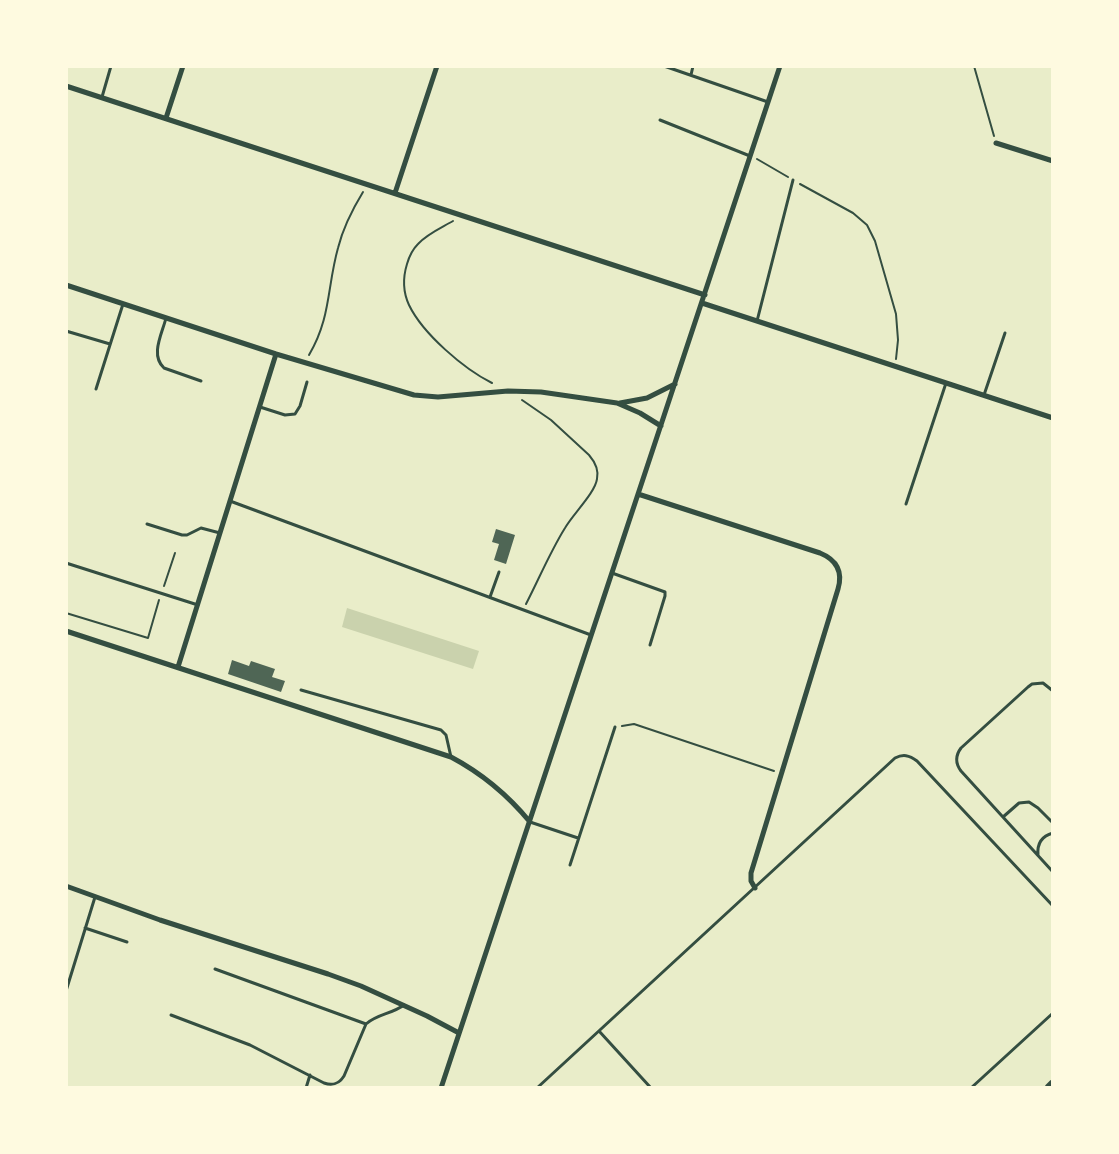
<!DOCTYPE html>
<html>
<head>
<meta charset="utf-8">
<style>
  body { margin:0 }
  #map { position:relative; width:1119px; height:1154px; overflow:hidden; background:#e9edc9; font-family:Inter,sans-serif }
  canvas { display:block }
  .frame { position:absolute; inset:0; border:68px solid #fefae0; pointer-events:none }
</style>
</head>
<body>
<div id="map">
<canvas width="1119" height="1154"></canvas>
<div class="frame"></div>
</div>
<script>
const c = document.querySelector('canvas').getContext('2d');
c.lineJoin = 'round';
function fillPath(path, color) {
  c.fillStyle = color;
  c.fill(path, 'evenodd');
}
function stroke(path, color, width, dash) {
  c.strokeStyle = color;
  c.lineWidth = width;
  c.lineCap = dash ? 'butt' : 'round';
  c.setLineDash(dash || []);
  c.stroke(path);
}
const green = new Path2D(`
  M347 608 479 651 473 669 342 627Z`);
const building = new Path2D(`
  M496 529 515 535 506 564 494 560 499 544 492 542Z
  M232 660 249 666 251 661 275 669 272 677 285 681 281 692 228 674Z`);
const path = new Path2D(`
  M974 66 994 136
  M757 159 788 177
  M800 184 853 213 867 225 875 241 896 314 898 340 896 359
  M453 221C441 228 427 234 418 244 413 249 409 257 407 264 403 277 403 292 409 305 423 334 464 369 492 383
  M309 355C331 318 327 287 338 248 343 228 352 210 363 192
  M522 400 551 420 589 455C595 462 599 470 597 479 595 493 573 514 565 528 550 552 539 579 526 604
  M164 586 175 553
  M66 613 148 638 159 600
  M622 726 634 724 774 771`);
const service = new Path2D(`
  M664 66 768 102
  M691 75 693 66
  M102 97 111 66
  M660 120 750 156
  M166 318C162 334 150 355 164 368L201 381
  M757 321 793 180
  M66 331 110 344
  M96 389 123 304
  M984 395 1005 333
  M260 407 285 415 295 414 300 406 307 382
  M230 501 591 635
  M906 504 946 383
  M147 524 182 535H187L201 528 220 533
  M66 563 198 605
  M612 573 665 592V596L650 645
  M490 597 499 572
  M301 690 441 730 446 735 451 757
  M1053 691 1043 683 1032 684 1028 687 961 748C955 756 955 763 961 771L1053 872
  M1003 817 1019 803 1029 802 1038 808 1053 823
  M530 822 578 838
  M1038 855C1037 844 1042 836 1053 833
  M570 865 615 727
  M85 928 127 942
  M215 969 366 1024
  M66 991 95 897
  M171 1015 250 1045 324 1083C333 1086 339 1084 344 1076L366 1024C377 1014 392 1014 404 1005
  M599 1031 651 1088
  M306 1088 310 1075
  M537 1088 895 758C903 754 909 755 917 761L1053 906
  M593 1088H595
  M971 1088 1053 1013`);
const minor = new Path2D(`
  M66 86 705 295
  M166 118 183 66
  M996 143 1053 161
  M395 193 437 66
  M66 285 276 354 414 395 438 397 508 391 541 392 617 403 640 413 661 426
  M702 303 1053 418
  M620 403 647 398 675 384
  M638 494 820 553C837 560 843 572 838 589L751 873V881L755 888
  M66 631 451 757C483 774 507 794 530 822
  M178 667 276 354
  M66 886 160 920 328 974 361 986 427 1016 459 1033
  M441 1088 780 66`);
const tertiary = new Path2D(`
  M1049 1088 1053 1084`);
fillPath(green, '#cad2ad');
fillPath(building, '#4f6655');
stroke(path, '#344e41', 2);
stroke(service, '#344e41', 3);
stroke(minor, '#344e41', 5);
stroke(tertiary, '#344e41', 9);
</script>
</body>
</html>
